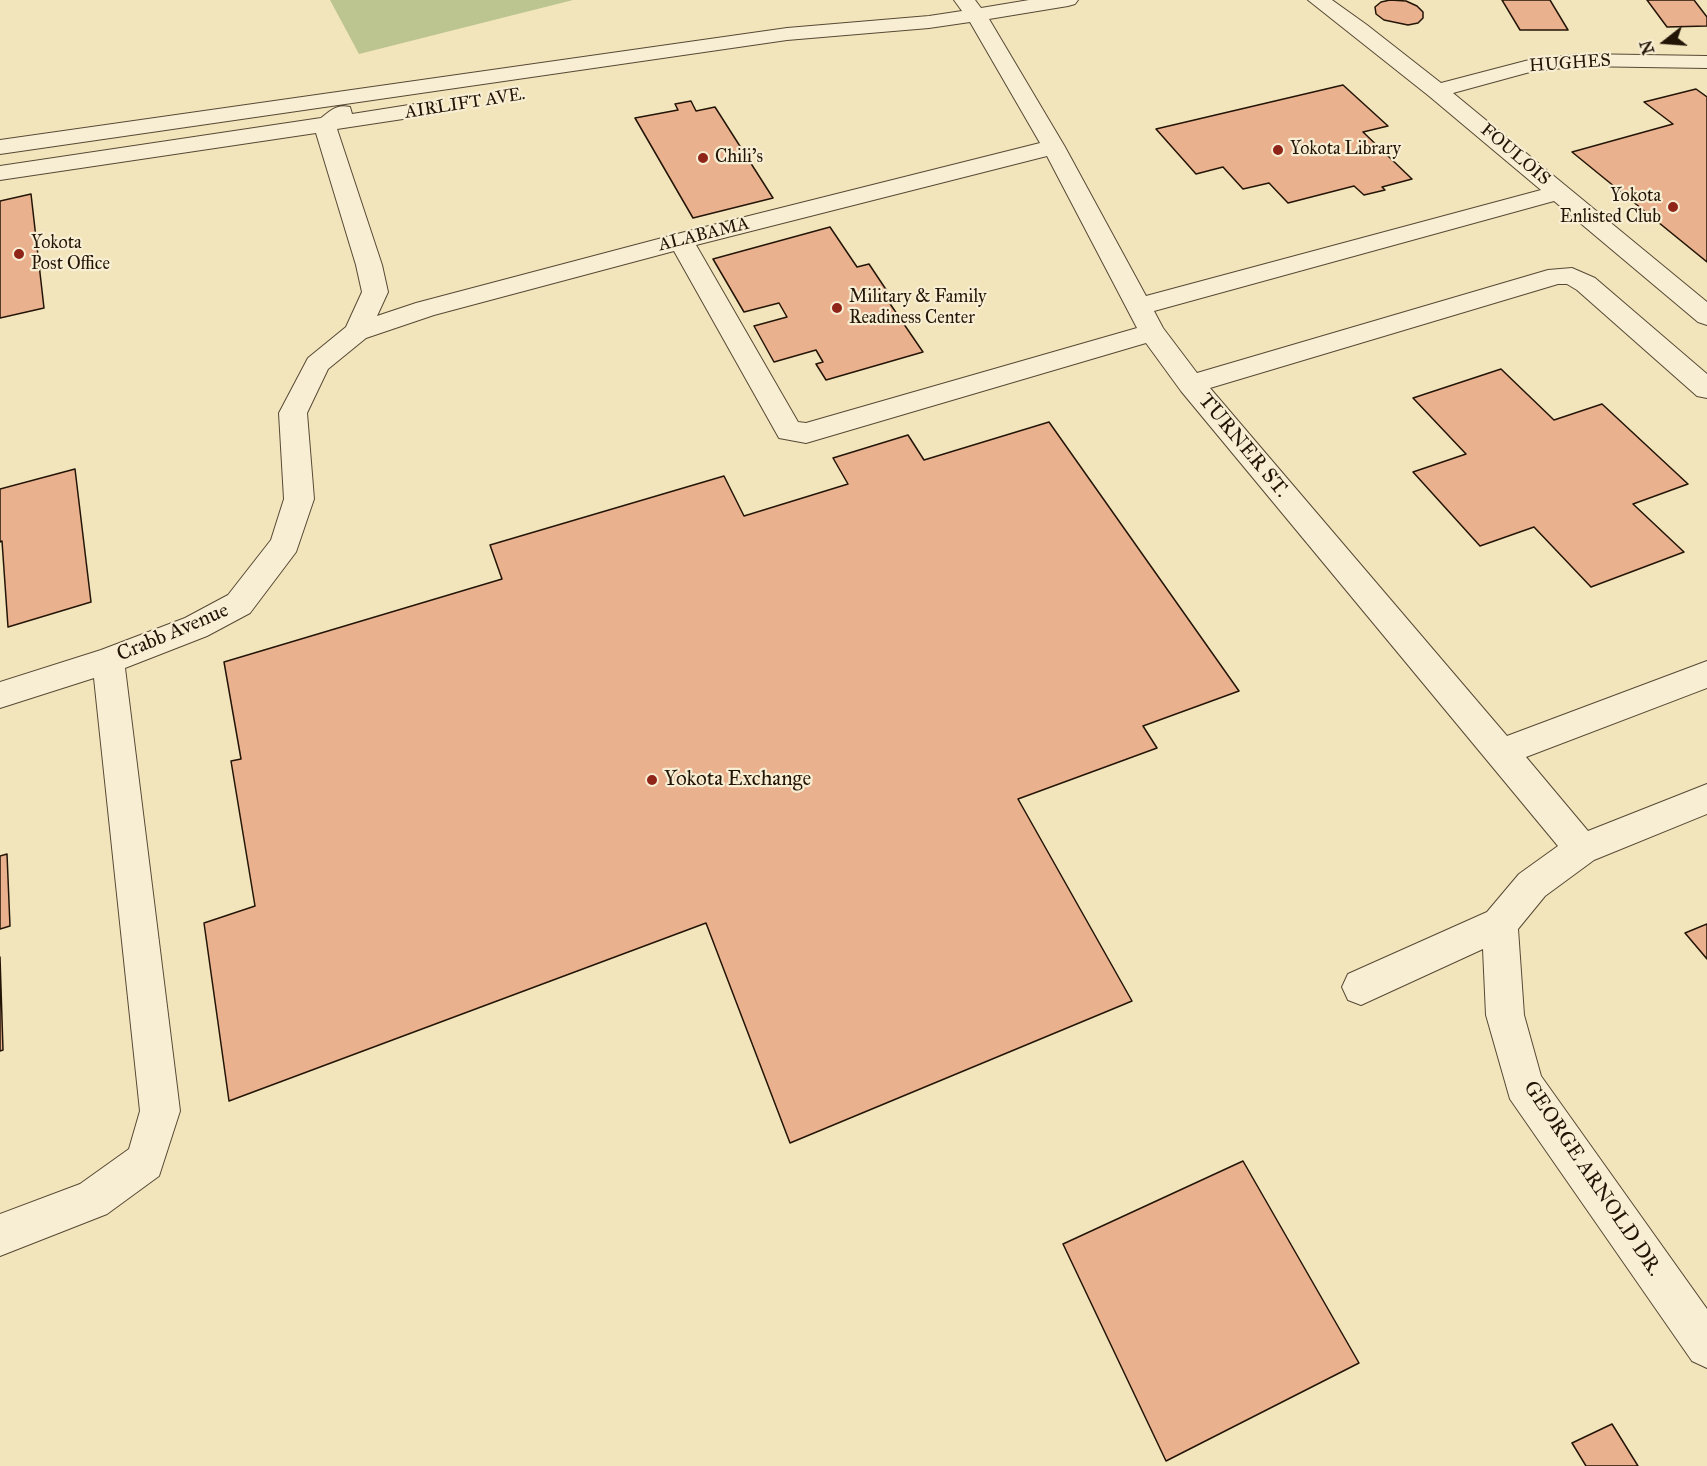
<!DOCTYPE html>
<html>
<head>
<meta charset="utf-8">
<style>
  body { margin:0 }
  #map { position:relative; width:1707px; height:1466px; overflow:hidden; background:#f2e5bc; font-family:"IM FELL Great Primer",serif }
  canvas { display:block }
  .north { position:absolute; left:1635px; top:12px; width:60px; height:60px; -webkit-text-stroke:4px #f7eed3; paint-order:stroke; rotate:253deg; font-size:16px; font-weight:700; line-height:24px; text-align:center; color:#231506 }
  .north::after { content:''; display:block; margin:auto; width:21px; height:27px; background:#231506; clip-path:polygon(50% 0,100% 100%,50% 72%,0 100%) }
</style>
</head>
<body>
<div id="map">
<canvas width="1707" height="1466"></canvas>
<div class="north">N</div>
</div>
<script>
const c = document.querySelector('canvas').getContext('2d');
c.lineJoin = 'round';
function fillPath(path, color) {
  c.fillStyle = color;
  c.fill(path, 'evenodd');
}
function stroke(path, color, width, dash) {
  c.strokeStyle = color;
  c.lineWidth = width;
  c.lineCap = dash ? 'butt' : 'round';
  c.setLineDash(dash || []);
  c.stroke(path);
}
function drawText(font, color, halo, rows, align = 'center') {
  c.font = font + ' "IM FELL Great Primer",serif';
  c.lineWidth = 4.5;
  c.setLineDash([]);
  c.textBaseline = 'middle';
  c.strokeStyle = halo;
  c.fillStyle = color;
  for (const [text, x, y, turn = 0] of rows) {
    c.save();
    c.translate(x, y);
    c.rotate((+turn || 0) * Math.PI / 180);
    c.textAlign = isNaN(turn) ? turn : align;
    if (halo) c.strokeText(text, 0, 0);
    c.fillText(text, 0, 0);
    c.restore();
  }
}
const green = new Path2D(`
  M330 0H573L359 54Z`);
const building = new Path2D(`
  M1390 0 1406 1 1417 6 1423 12V18L1418 23 1408 25 1384 20 1376 14 1375 7 1381 2Z
  M1502 0H1550L1568 30H1520Z
  M1647 0H1694L1707 17V26L1667 27Z
  M1343 85 1388 126 1363 132 1412 179 1382 187 1385 190 1364 195 1354 186 1288 203 1269 183 1243 189 1223 167 1196 174 1156 129Z
  M1696 89 1707 97V262L1572 152 1673 124 1644 102Z
  M691 101 696 111 715 107 773 198 693 218 635 118 678 110 675 104Z
  M31 194 44 308 0 318V201Z
  M830 227 857 267 869 264 887 291 882 292 923 352 826 380 816 364 823 362 816 350 774 362 754 326 787 317 779 303 744 312 713 259Z
  M1501 369 1554 420 1602 404 1688 484 1633 504 1684 552 1591 587 1534 527 1480 546 1413 472 1466 454 1413 398Z
  M1049 422 1239 691 1143 726 1157 748 1018 799 1132 1001 790 1143 706 923 229 1101 204 923 255 906 231 761 241 759 224 662 502 579 490 545 724 476 744 516 848 484 833 458 908 435 924 460Z
  M75 469 91 602 8 627 2 541 0 542V489Z
  M7 854 10 926 0 929V856Z
  M1707 924V959L1685 933Z
  M0 957 3 1050 0 1051Z
  M1243 1161 1359 1363 1166 1461 1063 1244Z
  M1612 1424 1638 1466H1586L1572 1443Z`);
const minor = new Path2D(`
  M954 0H975L981 8 1029 0H1078L1075 4 1068 6 989 19 1065 147 1146 296 1541 190 1429 96 1308 0H1332L1367 25 1441 83 1529 60 1579 54 1707 56V68L1579 66 1530 72 1453 93 1707 302V325L1698 322 1554 201 1154 311 1163 328 1197 373 1548 270 1572 268 1595 278 1707 374V398L1697 396 1577 290 1567 284H1558L1210 388 1507 736 1707 661V688L1526 757 1588 831 1707 784V814L1594 860 1545 896 1518 929 1524 1015 1541 1076 1707 1309V1368L1692 1361 1510 1099 1486 1015 1483 949 1361 1005 1348 1000 1342 987 1348 974 1487 912 1519 874 1558 846 1181 391 1146 343 806 443 779 438 674 251 434 315 366 338 328 369 307 413 314 499 296 552 250 613 207 636 125 668 180 1111 159 1176 107 1214 0 1256V1214L80 1184 129 1149 140 1111 94 678 0 708V682L101 650 185 618 228 595 271 540 284 499 279 413 308 358 346 327 362 292 356 265 316 133 0 180V166L321 118C331 110 337 104 350 107L352 114 428 102 436 104 439 109 436 114 337 129 382 265 388 292 377 316 416 303 681 233 1040 143 970 22 929 28 787 40 0 154V140L787 28 929 16 962 11ZM1047 156 1137 328 806 423 798 422 696 245Z`);
const markers = [
  [1278,150,6,"#8f2418"],
  [703,158,6,"#8f2418"],
  [1673,207,6,"#8f2418"],
  [19,254,6,"#8f2418"],
  [837,308,6,"#8f2418"],
  [652,780,6,"#8f2418"]
];
const farStreetnames = [
  ["HUGHES",1570,64,-4],
  ["AIRLIFT AVE.",465,104,-9],
  ["FOULOIS",1515,155,40],
  ["ALABAMA",704,235,-14]
];
const farPoinames = [
  ["Yokota Library",1290,150],
  ["Chili's",715,158],
  ["Yokota",1661,197,"right"],
  ["Enlisted Club",1661,218,"right"],
  ["Yokota",31,244],
  ["Post Office",31,265],
  ["Military & Family",849,298],
  ["Readiness Center",849,319]
];
const streetNames = [
  ["TURNER ST.",1243,446,50],
  ["Crabb Avenue",173,633,-23],
  ["GEORGE ARNOLD DR.",1592,1179,56]
];
const poiNames = [
  ["Yokota Exchange",664,780]
];
fillPath(green, '#bcc490');
fillPath(building, '#eab18f');
stroke(building, '#231506', 1.5);
stroke(minor, '#574934', 2);
fillPath(minor, '#f7eed3');
for (const [x, y, r, color] of markers) {
  const dot = new Path2D();
  dot.arc(x, y, r, 0, 2 * Math.PI);
  c.fillStyle = color;
  c.fill(dot);
  stroke(dot, '#f7eed3', 2);
}
drawText('18px', '#231506', '#f7eed3', farStreetnames);
drawText('18px', '#231506', '#f7eed3', farPoinames, 'left');
drawText('21px', '#231506', '#f7eed3', streetNames);
drawText('21px', '#231506', '#f7eed3', poiNames, 'left');
</script>
</body>
</html>
